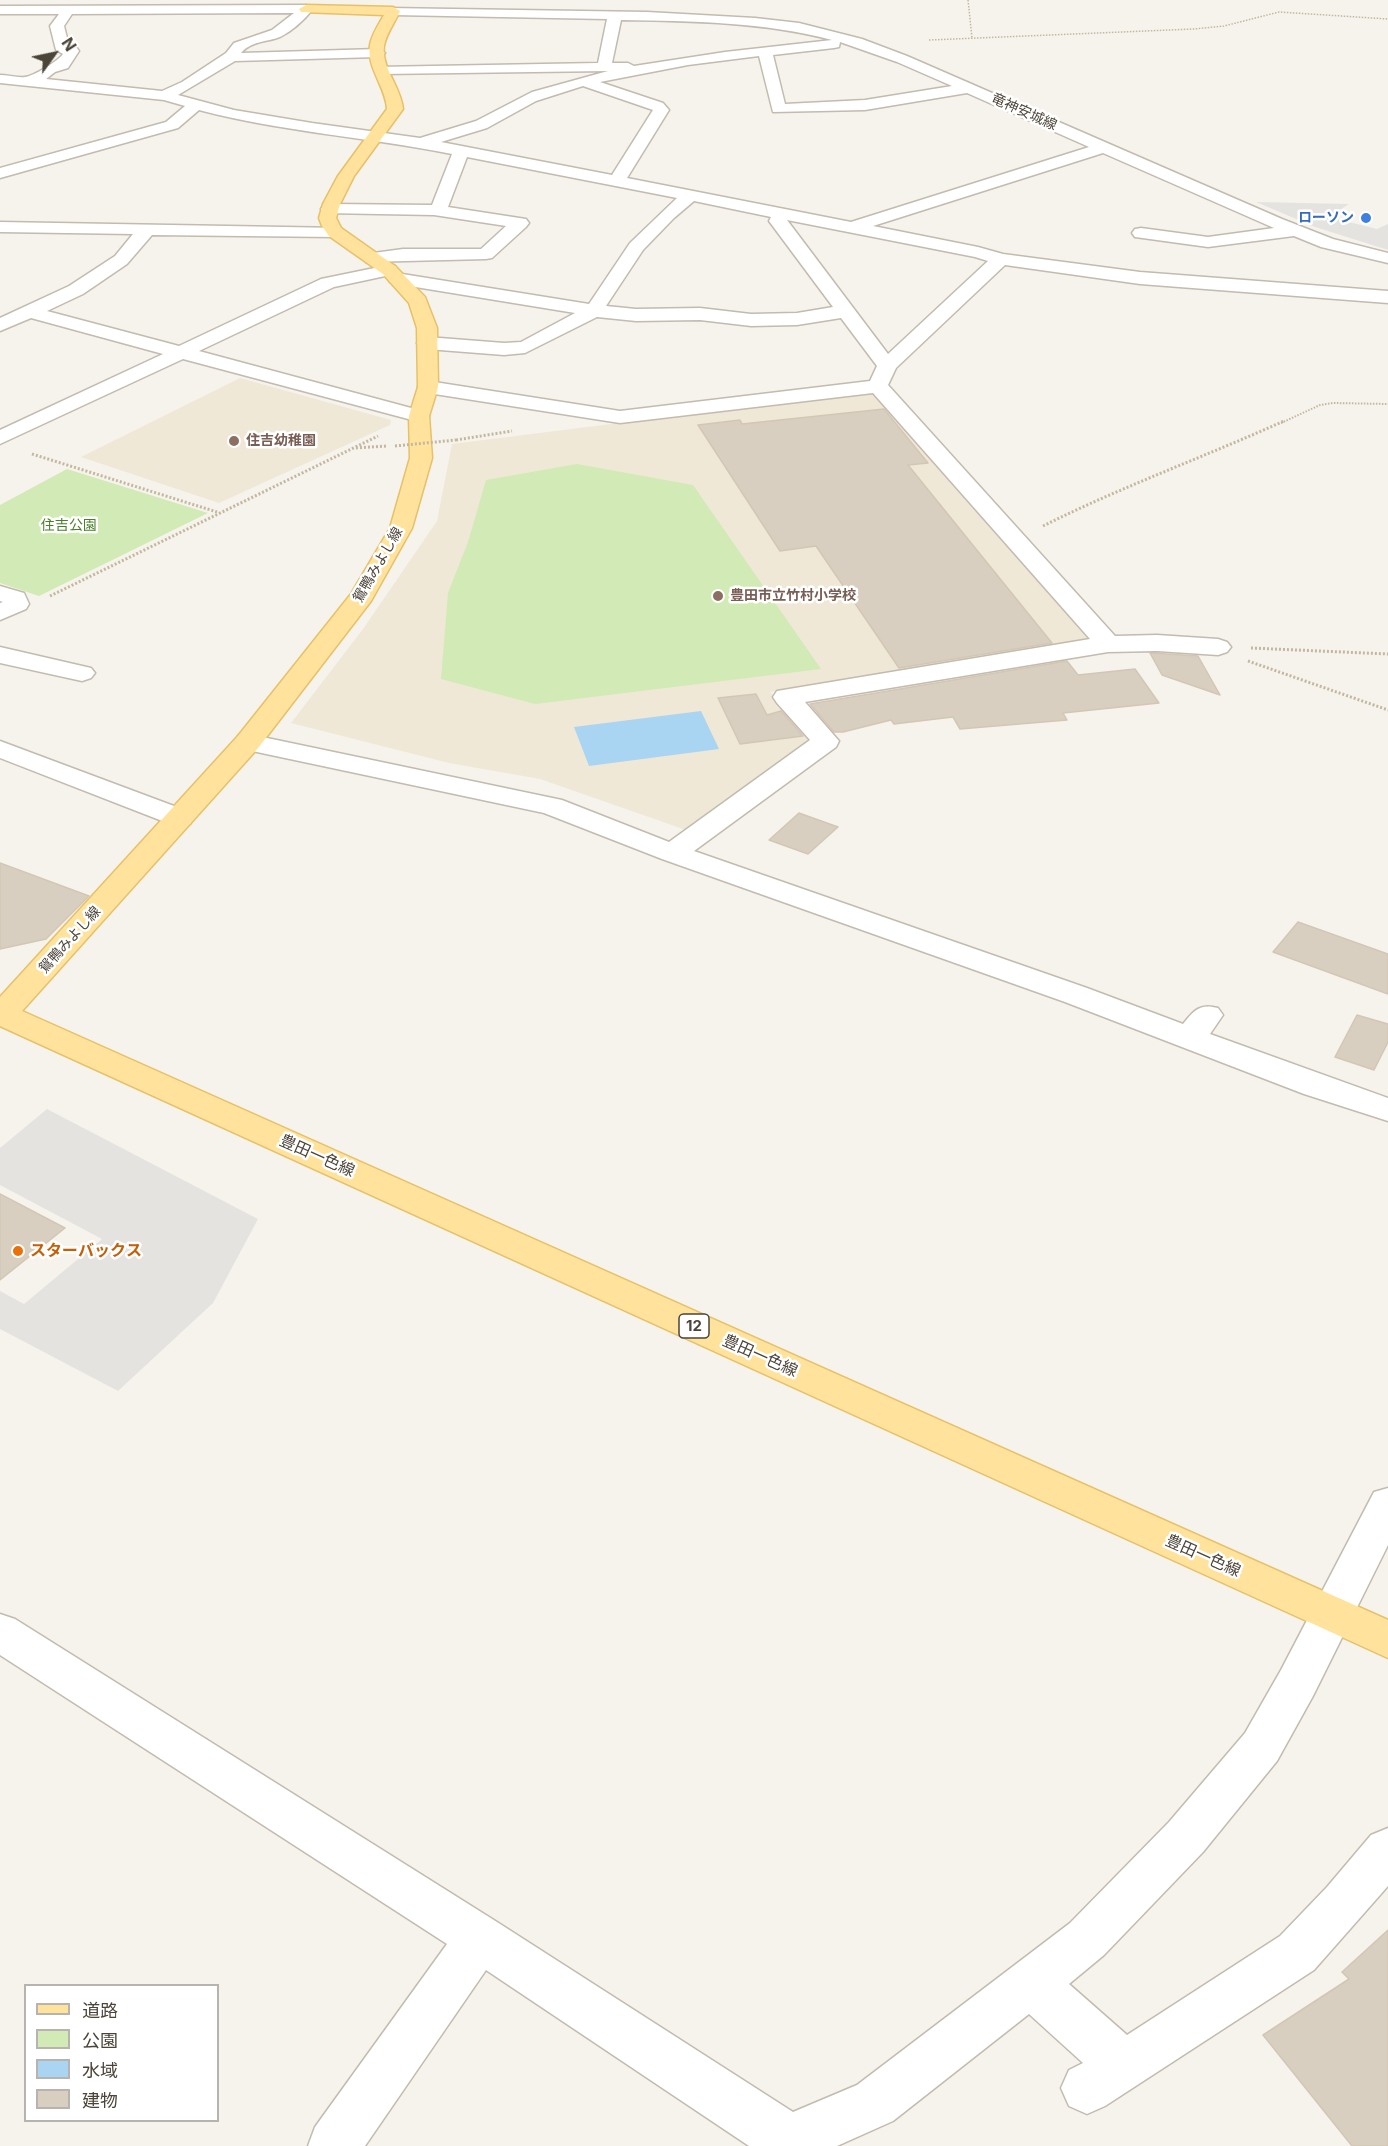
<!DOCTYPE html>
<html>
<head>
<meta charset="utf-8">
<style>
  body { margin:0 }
  #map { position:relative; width:1388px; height:2146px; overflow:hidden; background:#f6f3ec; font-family:Inter,"Noto Sans JP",sans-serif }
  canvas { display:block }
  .legend { position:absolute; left:24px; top:1984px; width:195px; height:138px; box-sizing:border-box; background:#fff; border:2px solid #b7b4b0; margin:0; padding:8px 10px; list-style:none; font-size:18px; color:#4b4439 }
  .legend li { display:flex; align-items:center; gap:12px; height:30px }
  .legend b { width:30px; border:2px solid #b7b4b0 }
  .north { position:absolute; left:24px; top:24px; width:60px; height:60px; -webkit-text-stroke:4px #fff; paint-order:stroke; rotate:57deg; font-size:16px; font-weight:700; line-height:24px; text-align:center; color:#4b4439 }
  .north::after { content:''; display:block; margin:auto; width:21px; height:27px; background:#4b4439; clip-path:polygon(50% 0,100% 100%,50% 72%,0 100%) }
</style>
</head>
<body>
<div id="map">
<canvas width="1388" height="2146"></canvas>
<ul class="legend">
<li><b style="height:8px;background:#ffe39c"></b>道路</li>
<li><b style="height:16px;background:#d2eab5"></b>公園</li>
<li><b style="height:16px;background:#a9d4f2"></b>水域</li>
<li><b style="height:16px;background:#d8cfc1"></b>建物</li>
</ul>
<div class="north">N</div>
</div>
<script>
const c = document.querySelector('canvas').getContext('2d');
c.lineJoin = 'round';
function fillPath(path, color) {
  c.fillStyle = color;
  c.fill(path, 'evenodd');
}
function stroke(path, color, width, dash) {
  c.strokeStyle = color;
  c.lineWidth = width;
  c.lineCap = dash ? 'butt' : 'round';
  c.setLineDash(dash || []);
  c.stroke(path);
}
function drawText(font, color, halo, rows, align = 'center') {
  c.font = font + ' Inter,"Noto Sans JP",sans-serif';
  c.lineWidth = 5;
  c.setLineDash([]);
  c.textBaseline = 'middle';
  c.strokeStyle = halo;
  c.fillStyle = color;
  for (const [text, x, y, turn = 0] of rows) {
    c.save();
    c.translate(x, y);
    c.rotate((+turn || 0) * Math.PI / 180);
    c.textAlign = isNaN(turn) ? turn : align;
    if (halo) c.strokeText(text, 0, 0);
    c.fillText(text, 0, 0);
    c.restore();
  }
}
const education = new Path2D(`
  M240 378 391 420 390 425 219 503 81 457Z
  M873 391 1089 640 868 680 770 692 808 735 805 746 686 830 540 779 449 763 291 723 363 629 437 521 452 444Z`);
const green = new Path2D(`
  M577 464 693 485 821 669 535 704 441 679 448 593 468 542 486 480Z
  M67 469 208 513 39 596 0 583V505Z`);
const parking = new Path2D(`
  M1256 202 1349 204 1329 217 1377 229 1388 224V250L1315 227Z
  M47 1109 258 1219 213 1303 118 1391 0 1329V1291L24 1304 102 1239 0 1185V1148Z`);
const water = new Path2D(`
  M701 711 719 749 589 766 574 727Z`);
const building = new Path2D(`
  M884 409 928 463 908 465 1052 643 899 668 816 546 780 551 698 425 740 420 742 424Z
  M1150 653 1198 656 1220 695 1162 675Z
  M1067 661 1078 675 1135 669 1159 703 1063 713 1067 720 960 729 953 717 894 724 891 720 843 732H834L810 704Z
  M756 694 767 715 781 711 803 736 740 744 718 698Z
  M799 813 838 827 808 854 769 840Z
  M0 863 89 896 46 939 0 949Z
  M1298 922 1388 954V994L1273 952Z
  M1357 1015 1388 1024V1042L1374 1070 1335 1057Z
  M0 1194 65 1228 0 1280Z
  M1388 1930V2146H1352L1263 2035 1349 1979 1342 1972Z`);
const pathFar2 = new Path2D(`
  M968 0 972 38
  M929 40 1194 29 1224 26 1279 12 1388 19`);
const pathFar1 = new Path2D(`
  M1281 423 1320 405 1333 403 1388 404`);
const path = new Path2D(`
  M456 440 512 431
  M356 448 387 446
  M32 454 217 512
  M1043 526C1121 487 1204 457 1284 421
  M50 596 378 436
  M1251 648 1388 654
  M1248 661 1388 710`);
const minor = new Path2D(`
  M306 5 313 9C305 19 292 31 280 37 267 42 251 41 241 53L378 49 385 53 378 57 235 61 178 95 234 110 312 123 420 138 476 121 532 92 608 71 382 74 377 73 375 70 377 67 598 63 607 19 393 15 388 14 386 11 388 8 647 12 755 18 799 23 862 39 907 56 1282 219 1333 239 1388 253V263L1321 247 1294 236 1208 247 1135 237 1132 233 1135 229 1141 228 1208 237 1274 228 1103 153 873 226 978 247 1003 254 1140 272 1388 291V303L1140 284 1005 265 896 368 888 385 1115 636 1157 635 1218 639 1227 642 1231 647 1227 652 1218 655 1157 651 1108 652 805 702 839 741 836 747 694 851 1087 988 1183 1024C1194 1010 1200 1003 1218 1008L1223 1015 1210 1034 1388 1098V1121L1304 1094 1065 1002 662 859 544 813 238 748 235 742 238 736 248 734 562 800 669 842 810 740 777 703 773 697 777 691 1090 639 873 393 620 423 428 393 421 391 418 387 421 383 428 381 620 411 870 381 877 366 841 318 797 325 751 326 700 320 636 321 597 317 525 353 504 355 427 349 420 347 417 343 420 339 427 337 504 343 521 342 575 313 397 284 390 282 388 278 390 275 334 287 199 351 426 412 429 416 426 420 419 422 412 420 183 359 0 444V430L163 354 31 318 0 331V318L69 286 115 256 133 234 0 232V222L341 228 344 232 341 236 335 237 152 235 127 264 83 294 47 311 179 346 321 279 389 265 395 266 398 270 396 273 589 304 630 243 677 198 467 157 448 207 526 219 529 223 526 227 492 258 486 259 366 262 363 258 366 254 403 249H481L506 226 434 215 324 213 321 209 324 205 330 204 432 205 452 154C368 137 282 132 199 110L178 128 0 178V168L166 122 185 106 164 100 0 83V75C8 75 18 78 25 77 34 76 58 61 63 54L56 50 50 26 59 14H0V6ZM294 13 272 30 234 43 226 53 182 82 162 91 46 79 55 72 68 68 79 51 77 48 69 46 64 26 72 14ZM621 20C692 21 764 22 832 40L725 52 634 66 628 63H612ZM840 42 897 62 952 86 865 100 785 104 773 55 834 48 839 47ZM759 56 773 112 865 110 967 93 1089 147 851 222 627 178 669 110 663 103 600 82 688 65ZM583 86 653 110 612 175 441 142 487 128 536 101ZM694 201 771 217 769 221 833 307 797 313 751 314 700 308 636 309 606 306 643 250 674 218ZM787 220 975 257 988 261 888 354Z
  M0 586 24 593 29 604 26 609 0 620V603L3 602 0 601Z
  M0 647 91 668 95 673 91 678 82 681 0 663Z
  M0 741 190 812 194 818 190 824 180 826 170 824 0 758Z
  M1388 1488V1545L1313 1696 1277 1761 1203 1852 1104 1955 1069 1984 1127 2035 1280 1936 1327 1887 1371 1835 1388 1828V1886L1314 1970 1105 2106 1087 2114 1069 2106 1061 2088 1069 2070 1083 2063 1029 2014 893 2121 837 2146H749L486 1970 365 2146H308L315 2127 447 1944 0 1655V1614L15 1619 497 1922 793 2112 857 2085 1070 1923 1169 1822 1245 1733 1281 1670 1374 1492Z`);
const major = new Path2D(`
  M306 5 393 7 400 11C395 22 386 34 384 46 381 68 401 87 403 109L354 176 340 204 336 218 341 228 395 266 425 297 437 328 438 387 429 416 432 458 412 528 371 601 258 748 22 1011 1388 1620V1658L0 1026V997L238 736 351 594 390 528 410 458 409 416 418 387 417 328 409 303 383 274 329 236 322 226 319 218 323 204 338 176 387 109C386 87 366 67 370 45 372 34 379 24 384 15L301 12 299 9Z`);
const pathBridge = new Path2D(`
  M395 446 456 440`);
const markers = [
  [1366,218,6,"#3f7fe0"],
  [234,441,6,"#8d6e63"],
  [718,596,6,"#8d6e63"],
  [18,1251,6,"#e8710a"]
];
const farStreetnames = [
  ["竜神安城線",1024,112,24],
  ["鴛鴨みよし線",378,565,-60],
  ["鴛鴨みよし線",70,940,-48]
];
const farShopnames = [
  ["ローソン",1354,218]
];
const farEducationnames = [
  ["住吉幼稚園",246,441],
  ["豊田市立竹村小学校",730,596]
];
const farParknames = [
  ["住吉公園",69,526]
];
const shields = [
  [694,1326,30]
];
const shieldNames = [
  ["12",694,1326]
];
const streetNames = [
  ["豊田一色線",317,1156,24],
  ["豊田一色線",760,1356,24],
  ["豊田一色線",1203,1556,24]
];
const foodNames = [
  ["スターバックス",30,1251]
];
fillPath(education, '#efe8d6');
fillPath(green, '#d2eab5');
fillPath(parking, '#e5e3e0');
fillPath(water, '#a9d4f2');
fillPath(building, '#d8cfc1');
stroke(building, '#d3c7b4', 1.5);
stroke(minor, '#c2bbae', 3);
stroke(major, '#e6c16a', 3);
stroke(pathFar2, '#c4b79f', 1.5, [1.5, 1.5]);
stroke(pathFar1, '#c4b79f', 2, [1.5, 1.5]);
stroke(path, '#c4b79f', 3, [2, 2]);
fillPath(minor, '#fff');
fillPath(major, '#ffe39c');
stroke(pathBridge, '#c4b79f', 3, [2, 2]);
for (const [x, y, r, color] of markers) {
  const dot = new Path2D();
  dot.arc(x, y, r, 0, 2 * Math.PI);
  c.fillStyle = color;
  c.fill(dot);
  stroke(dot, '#fff', 2);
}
drawText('14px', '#4b4439', '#fff', farStreetnames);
drawText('bold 14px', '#366cbe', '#fff', farShopnames, 'right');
drawText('bold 14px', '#785e54', '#fff', farEducationnames, 'left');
drawText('14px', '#4a7f2a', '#fff', farParknames);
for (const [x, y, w] of shields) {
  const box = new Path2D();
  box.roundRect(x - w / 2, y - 12, w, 24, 4.5);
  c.fillStyle = '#fff';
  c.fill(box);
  stroke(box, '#4b4439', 1.5);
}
drawText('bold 15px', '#4b4439', null, shieldNames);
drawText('16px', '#4b4439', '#fff', streetNames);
drawText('bold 16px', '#c56008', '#fff', foodNames, 'left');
</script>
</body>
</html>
